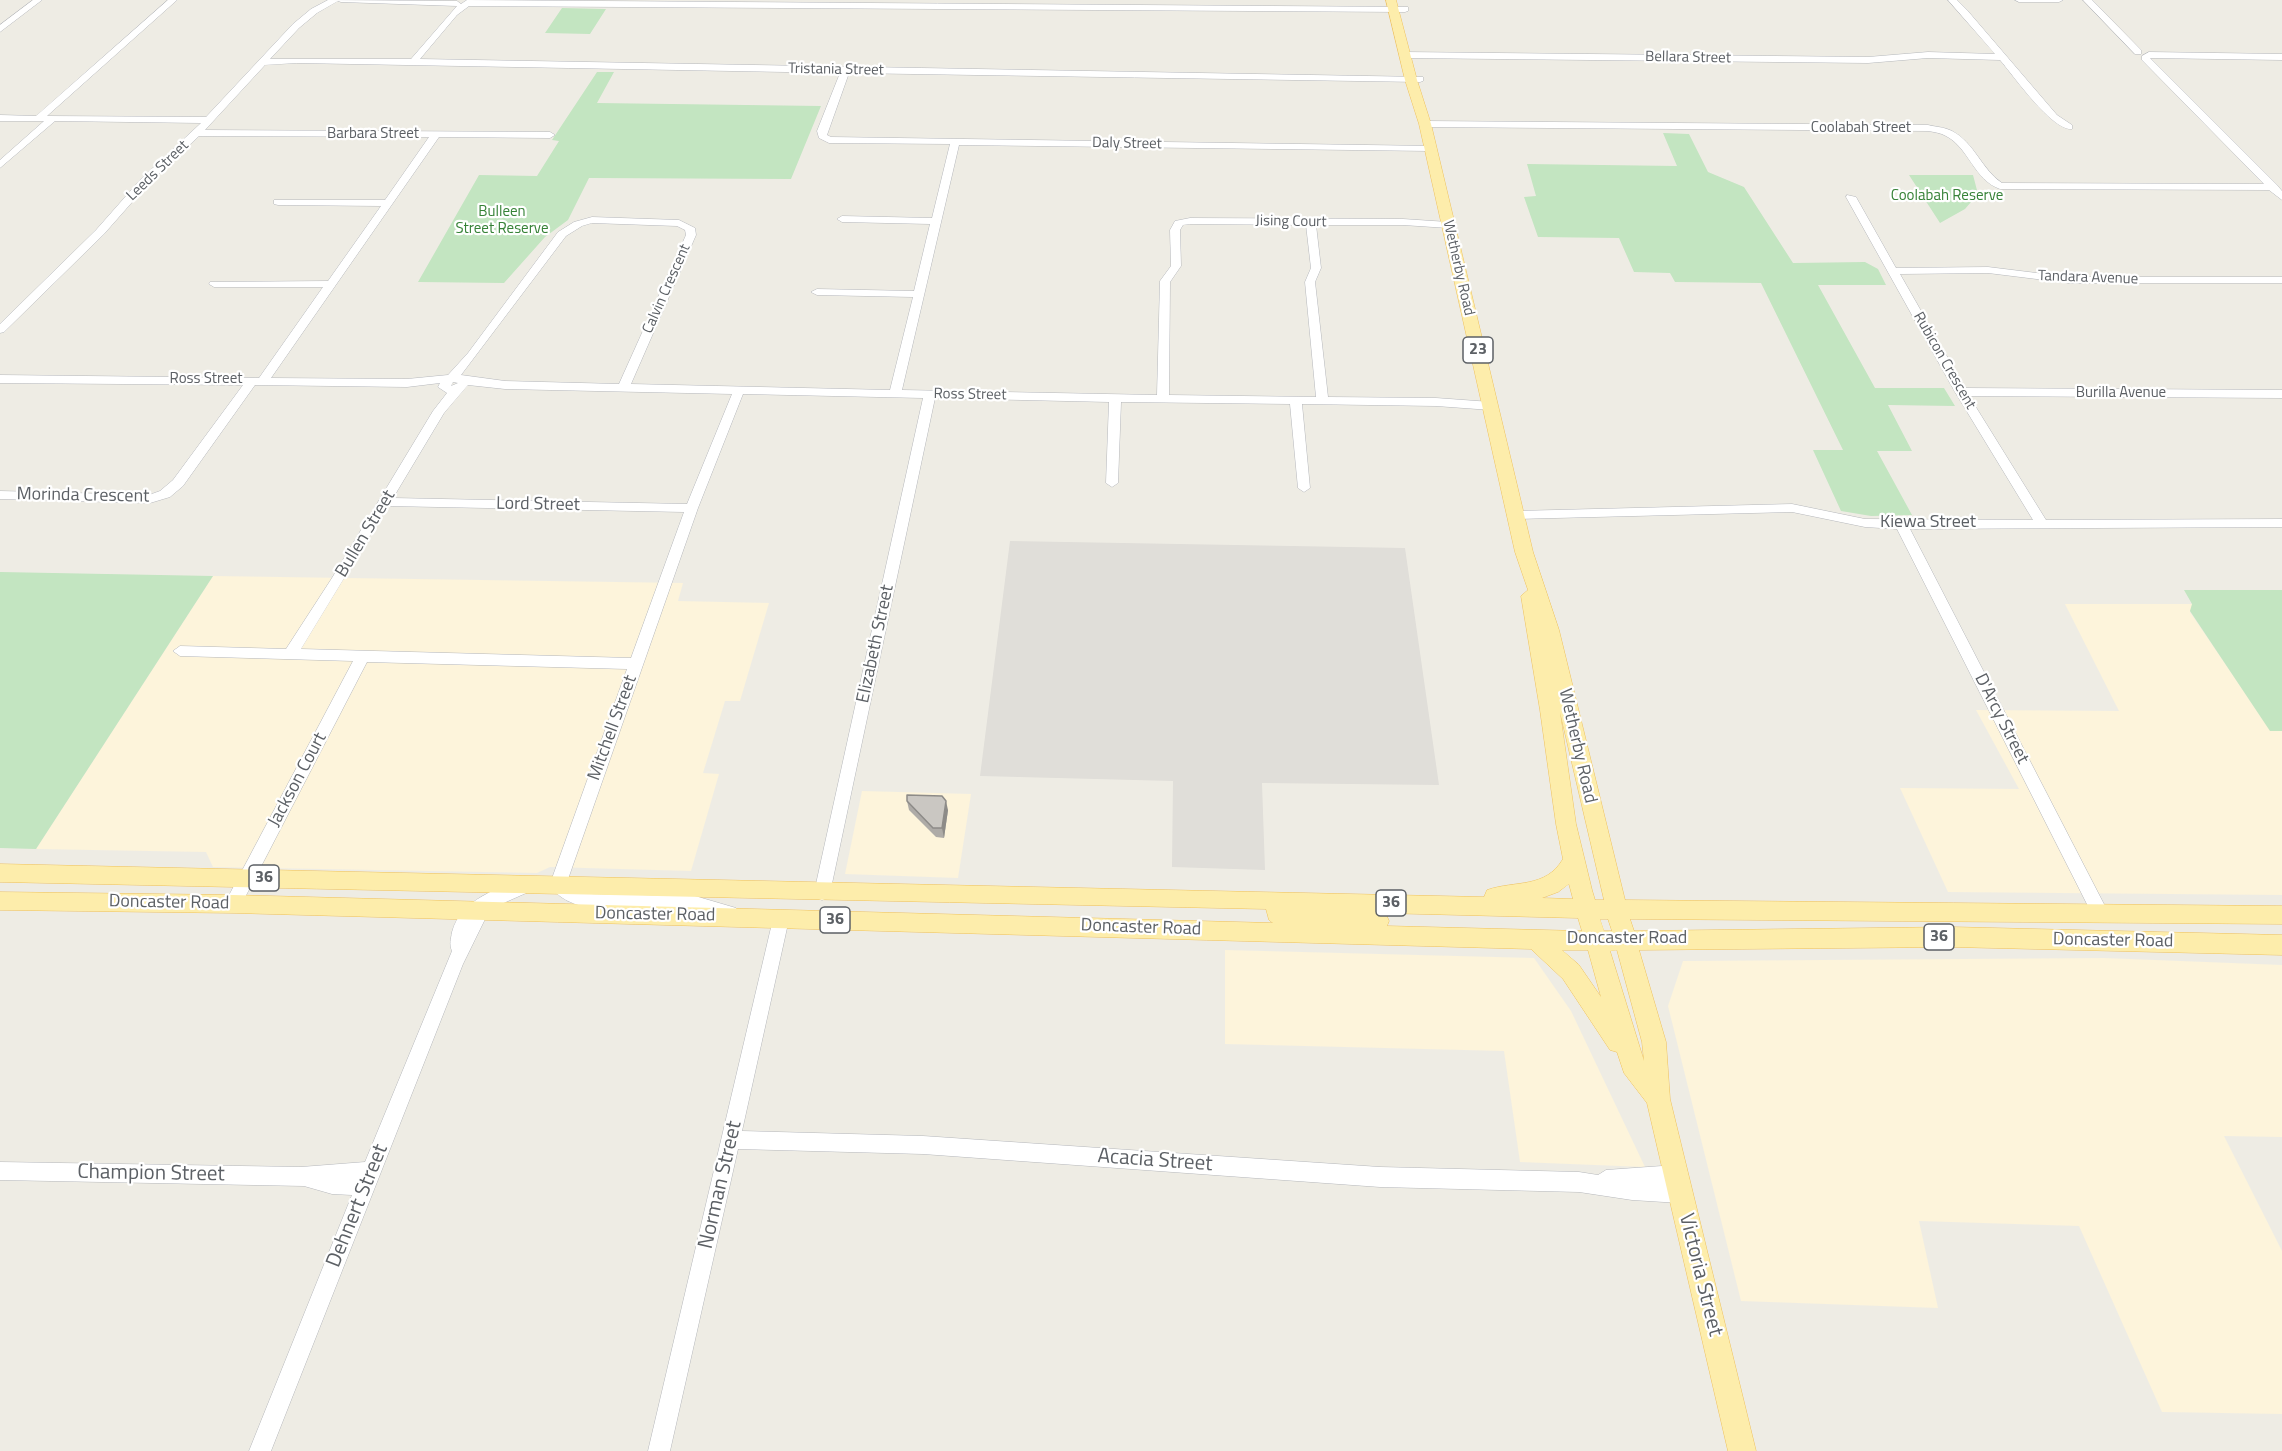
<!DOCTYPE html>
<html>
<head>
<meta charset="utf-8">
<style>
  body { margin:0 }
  canvas { display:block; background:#eeece4 }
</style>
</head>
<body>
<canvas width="2282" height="1451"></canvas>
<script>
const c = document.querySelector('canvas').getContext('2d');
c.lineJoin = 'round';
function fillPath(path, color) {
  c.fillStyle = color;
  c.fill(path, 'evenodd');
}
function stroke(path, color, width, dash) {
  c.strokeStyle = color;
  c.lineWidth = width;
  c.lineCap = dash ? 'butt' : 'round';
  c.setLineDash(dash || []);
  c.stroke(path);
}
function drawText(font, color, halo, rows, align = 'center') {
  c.font = font + ' "Titillium Web",sans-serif';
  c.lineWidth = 4.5;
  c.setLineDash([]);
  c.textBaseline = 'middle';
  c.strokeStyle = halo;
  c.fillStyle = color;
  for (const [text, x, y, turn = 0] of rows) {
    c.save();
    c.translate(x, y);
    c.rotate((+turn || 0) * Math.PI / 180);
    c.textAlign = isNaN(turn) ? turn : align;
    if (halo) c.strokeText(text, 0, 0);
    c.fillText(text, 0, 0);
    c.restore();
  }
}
const commercial = new Path2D(`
  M213 576 683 583 678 601 769 603 740 701H725L703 773 719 774 691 871 550 867 537 873 213 867 206 852 36 849Z
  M2065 604H2193L2190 612 2270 730 2282 731V895L1948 892 1900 788 2019 789 1976 710 2119 711Z
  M862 791 971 794 958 878 845 874Z
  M1225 950 1534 958 1571 1011 1645 1167 1520 1162 1504 1051 1225 1044Z
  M2104 958 2282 965V1137L2224 1136 2282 1251V1414L2162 1412 2079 1226 1919 1221 1938 1308 1741 1301 1668 1006 1683 961Z`);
const industrial = new Path2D(`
  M1010 541 1405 548 1439 785 1262 783 1265 870 1172 867 1173 781 980 776Z`);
const green = new Path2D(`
  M562 8 606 9 590 34 545 33Z
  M597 72H614L597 103 821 106 791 179 589 178 568 220 545 237 504 283 418 282 479 175 537 176 559 141 552 140Z
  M1663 133 1689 134 1708 172 1744 187 1793 263 1865 262 1878 269 1886 285H1818L1875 388H1944L1955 406 1888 405 1912 451H1877L1912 515 1871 516 1841 511 1813 450H1843L1761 283 1675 282 1670 273 1634 272 1619 238 1538 237 1524 197 1536 196 1527 164 1677 166Z
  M1909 175H1973L1978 194 1965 209 1940 223Z
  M0 572 213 576 36 849 0 848Z
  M2184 590H2282V731H2270L2190 611 2192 604Z`);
const minor = new Path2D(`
  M33 0H42L0 32V25Z
  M168 0H177L47 116 206 117 293 24 311 9 328 0 457 1 461 4 467 0 1408 7V11L1405 12 469 6 457 15 420 59 1423 77V81L1420 82 849 73 827 135 831 137 1433 146 1435 148 1430 151 959 145 902 390 1157 395 1160 281 1171 266 1170 230 1175 221 1190 218 1403 219 1448 222 1453 225 1448 228 1403 225H1316L1321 268 1315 282 1328 397 1436 398 1491 402 1497 406 1491 410 1436 406 1302 404 1310 488 1304 492 1298 488 1290 404 1121 402 1118 483 1112 487 1106 483 1109 402 935 398 830 893 828 898 822 900 816 898 814 893 923 398 743 394 698 508 567 882 576 890 590 894 695 896 736 908 738 913 736 918C723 923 708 913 696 910 659 904 569 924 550 884L627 669 367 662 239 909 233 911 227 909 225 904 227 899 353 661 180 656 173 651 180 646 286 649 332 578 433 411 447 393 438 387 440 383 407 387 255 385 183 486 170 497 150 503 0 499V491L149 495 160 491 173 480 243 385 0 383V375L259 378 323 287H214L209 284 210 282 328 281 381 206 278 205 274 204V200H385L429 137 199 136 149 183 104 234 4 332 0 333V324L96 230 141 179 201 123 55 121 0 168V160L44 121H0V115L36 116ZM338 1 341 2 457 6 411 59H270L299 28 317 13ZM297 63 840 73 817 131 819 138 829 143 950 144 932 218 842 216 837 219 842 222 930 224 914 291 817 289 811 292 817 295 913 297 890 390 631 384 696 235 695 228 679 220 592 217 574 222 558 232 468 353 448 375 407 379 271 378 439 137 550 138 555 135 550 132 205 130 265 65ZM592 223 677 226 685 230 686 235 619 384 505 381 461 375 566 236 582 226ZM1190 224 1306 225 1311 268 1305 282 1316 397 1169 395 1170 282 1181 266 1180 230 1183 225ZM453 382 458 383 451 386ZM468 385 505 389 732 394 687 504 393 498 444 413ZM388 506 684 512 631 658 301 649Z
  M1948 0H1957L1967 10 2057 115 2072 125V129C2052 131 2013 75 2000 60L1928 58 1868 63 1404 58 1400 55 1404 52 1868 57 1928 52 1995 54Z
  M2015 0H2063L2059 2H2019Z
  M2083 0H2092L2141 50V54H2135Z
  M2149 52 2282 54V60L2150 58 2277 185 2282 191V200L2269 190 2000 189C1974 180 1969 148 1946 136 1941 133 1934 132 1928 131L1425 127 1420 124 1425 121 1928 125C1936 127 1944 127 1952 131 1974 142 1982 170 2002 183L2264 184 2142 60V56Z
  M1847 195 1856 197 1896 268 1988 267 2069 277H2282V283H2069L1988 273 1900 274 1965 388 2282 390V398L1969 396 2046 520 2282 519V527L1910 529 2106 908 2108 913 2106 918 2100 920 2094 918 1897 529 1865 527 1792 512 1516 519 1509 515 1516 511 1792 504 1865 519 2033 520 1955 392 1846 197Z
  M527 878 533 880 535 885 533 890 490 909 463 964 271 1451H249L352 1195 332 1194 304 1186 0 1180V1162L301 1167 365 1162 452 951C449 944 451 939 452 932 461 899 498 888 527 878Z
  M781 912 787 914 789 919 742 1131 923 1136 1380 1167 1579 1172 1598 1175 1606 1170 1676 1165 1683 1167 1686 1174 1683 1181 1677 1183 1687 1186 1690 1193 1687 1200 1680 1203 1632 1200 1579 1192 1380 1187 923 1154 738 1149 670 1451H648L773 919 775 914Z`);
const major = new Path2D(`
  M1386 0H1396L1417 80 1431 124 1533 552 1559 630 1625 900 2282 906V924L1630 919 1634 931 1952 927 2282 935V955L1952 947 1639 950 1666 1042 1670 1099 1756 1451H1728L1647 1103 1624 1073 1617 1052 1610 1050 1563 979 1531 949 233 913 0 910V892L233 895 1273 923 1269 920 1266 909 0 882V864L1484 897 1487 890C1516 880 1545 889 1563 859L1556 824 1540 710 1521 596 1528 590 1515 552 1419 124 1405 80ZM1560 712 1604 900H1595L1592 890 1576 824ZM1569 884 1573 899 1542 898 1558 892ZM1381 913 1578 918 1582 931 1387 926 1389 921 1386 914ZM1600 919H1608L1612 931H1604ZM1562 950H1588L1601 997 1579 965ZM1617 950 1642 1042 1644 1061 1610 951Z`);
const wall = new Path2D(`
  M907 801 948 810 944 838 936 837 909 810Z`);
const shadedWall = new Path2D(`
  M946 801 948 810 944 838 942 828Z`);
const building = new Path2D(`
  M907 795 942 796 946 801 942 828H933L907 801Z`);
const farStreetnames = [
  ["Bellara Street",1688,58,1],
  ["Tristania Street",836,70,1],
  ["Coolabah Street",1861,128],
  ["Barbara Street",373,134],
  ["Daly Street",1127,144,1],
  ["Leeds Street",158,171,-44],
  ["Jising Court",1291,222,1],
  ["Wetherby Road",1458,268,77],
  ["Tandara Avenue",2088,278,2],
  ["Calvin Crescent",667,289,-66],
  ["Rubicon Crescent",1944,361,60],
  ["Ross Street",206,379],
  ["Burilla Avenue",2121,393],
  ["Ross Street",970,395,1]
];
const farParknames = [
  ["Coolabah Reserve",1947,196],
  ["Bulleen",502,212],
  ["Street Reserve",502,229]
];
const shields = [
  [1478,350,30],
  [264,878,30],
  [1391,903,30],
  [835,920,30],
  [1939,937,30]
];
const shieldNames = [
  ["23",1478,350],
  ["36",264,878],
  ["36",1391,903],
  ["36",835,920],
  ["36",1939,937]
];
const streetNames = [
  ["Morinda Crescent",83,496,1],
  ["Lord Street",538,505,1],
  ["Kiewa Street",1928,523],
  ["Bullen Street",366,534,-59],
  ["Elizabeth Street",876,644,-78],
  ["D'Arcy Street",2001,719,63],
  ["Mitchell Street",613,728,-70],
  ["Wetherby Road",1577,746,77],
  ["Jackson Court",298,780,-62],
  ["Doncaster Road",169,903,1],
  ["Doncaster Road",655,915,1],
  ["Doncaster Road",1141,928,2],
  ["Doncaster Road",1627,939],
  ["Doncaster Road",2113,941,1]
];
const nearStreetnames = [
  ["Acacia Street",1155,1161,4],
  ["Champion Street",151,1174,1],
  ["Norman Street",721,1185,-77],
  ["Dehnert Street",358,1206,-68],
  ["Victoria Street",1700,1275,76]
];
fillPath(commercial, '#fdf4db');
fillPath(industrial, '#e0ded9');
fillPath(green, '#c3e5c1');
stroke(minor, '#b5b7bb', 1);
stroke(major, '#eec15e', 1);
fillPath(minor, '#fff');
fillPath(major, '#fdedab');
fillPath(wall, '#aeaba7');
fillPath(shadedWall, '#8d8b88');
fillPath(building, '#cac7c2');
stroke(building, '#8d8b88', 1.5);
drawText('15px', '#5c6065', '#fff', farStreetnames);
drawText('15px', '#368237', '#fff', farParknames);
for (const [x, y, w] of shields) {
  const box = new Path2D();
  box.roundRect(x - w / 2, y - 13, w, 26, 4.5);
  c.fillStyle = '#fff';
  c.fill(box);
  stroke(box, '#5c6065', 1.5);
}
drawText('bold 16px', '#5c6065', null, shieldNames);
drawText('18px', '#5c6065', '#fff', streetNames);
drawText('21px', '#5c6065', '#fff', nearStreetnames);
</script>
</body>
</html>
